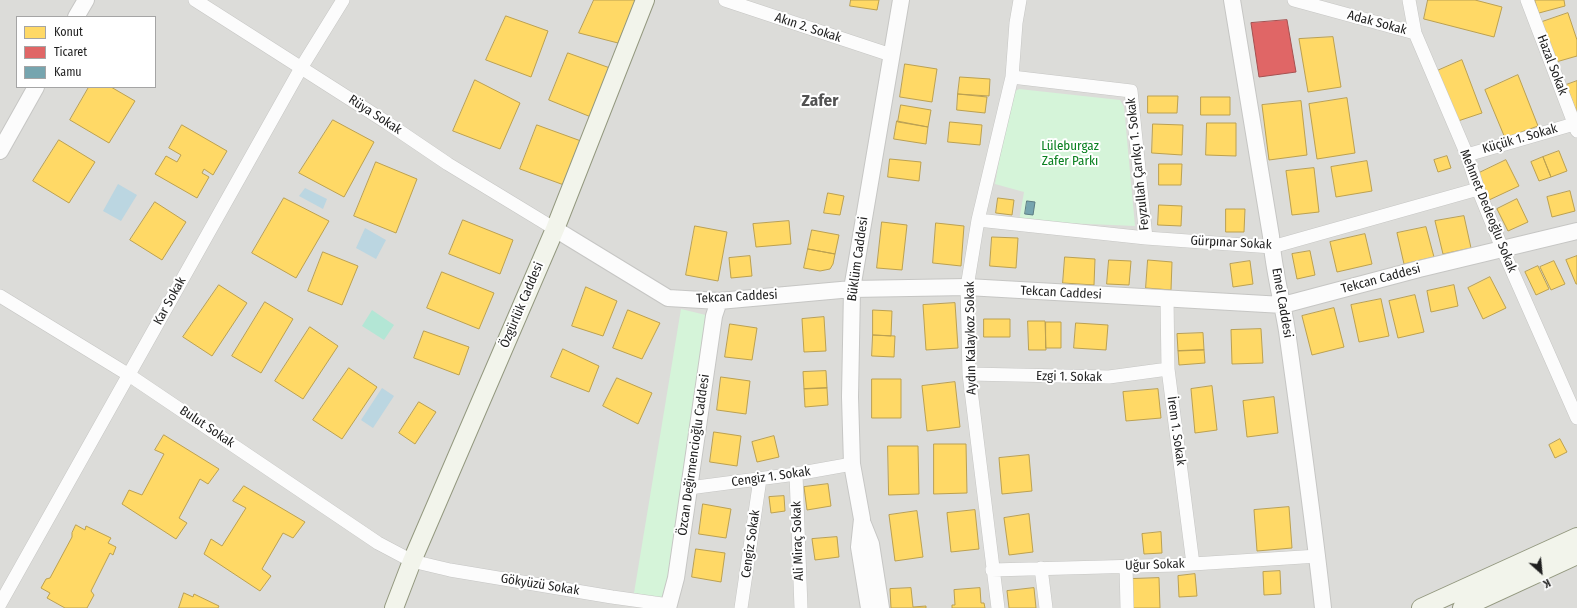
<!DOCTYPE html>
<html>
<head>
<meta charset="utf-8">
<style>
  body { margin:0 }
  #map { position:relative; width:1577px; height:608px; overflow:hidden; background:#edede8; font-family:"Fira Sans Condensed",sans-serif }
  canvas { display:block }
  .legend { position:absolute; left:16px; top:16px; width:140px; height:72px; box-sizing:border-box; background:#fff; border:1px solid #a5a5a5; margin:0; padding:5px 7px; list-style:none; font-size:12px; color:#1f1f1f }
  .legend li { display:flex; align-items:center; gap:8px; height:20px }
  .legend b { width:20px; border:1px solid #a5a5a5 }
  .north { position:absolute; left:1521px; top:552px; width:40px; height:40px; -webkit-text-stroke:3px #fff; paint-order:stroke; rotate:153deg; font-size:11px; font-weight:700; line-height:16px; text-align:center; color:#1f1f1f }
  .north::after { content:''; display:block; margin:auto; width:14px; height:18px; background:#1f1f1f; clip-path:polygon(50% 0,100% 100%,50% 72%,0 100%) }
</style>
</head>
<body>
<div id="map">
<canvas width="1577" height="608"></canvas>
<ul class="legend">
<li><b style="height:11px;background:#ffd966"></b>Konut</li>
<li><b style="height:11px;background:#e06666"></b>Ticaret</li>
<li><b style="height:11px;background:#76a5af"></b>Kamu</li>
</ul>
<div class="north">K</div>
</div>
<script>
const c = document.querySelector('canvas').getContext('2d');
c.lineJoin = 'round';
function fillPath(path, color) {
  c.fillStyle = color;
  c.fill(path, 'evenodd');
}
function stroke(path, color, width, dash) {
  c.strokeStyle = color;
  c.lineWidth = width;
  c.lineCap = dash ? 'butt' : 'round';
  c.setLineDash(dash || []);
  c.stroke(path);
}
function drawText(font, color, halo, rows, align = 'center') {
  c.font = font + ' "Fira Sans Condensed",sans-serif';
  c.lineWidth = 4;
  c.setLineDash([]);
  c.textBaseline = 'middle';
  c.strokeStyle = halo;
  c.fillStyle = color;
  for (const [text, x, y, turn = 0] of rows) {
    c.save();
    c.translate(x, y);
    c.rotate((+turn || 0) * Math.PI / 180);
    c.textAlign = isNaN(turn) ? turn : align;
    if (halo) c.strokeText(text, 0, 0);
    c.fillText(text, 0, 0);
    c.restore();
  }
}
const residential = new Path2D(`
  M0 0H1577V608H0ZM17 17H155V87H17Z`);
const park = new Path2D(`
  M1019 89 1120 100 1124 107 1135 226 1019 221 1024 192 995 184 1011 94Z
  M681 309 710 316 665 599 634 593Z`);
const pitch = new Path2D(`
  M372 310 394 325 384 340 362 326Z`);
const water = new Path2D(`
  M118 184 137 195 121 221 103 211Z
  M305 188 327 199 323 209 299 196Z
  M365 228 386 240 376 259 356 248Z
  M382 388 394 396 373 428 361 420Z`);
const homes = new Path2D(`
  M594 0H636L618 43 579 33Z
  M851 0H879L877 10 850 6Z
  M1428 0H1475L1502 7 1494 37 1424 19Z
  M1535 0H1564L1565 6 1539 13Z
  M1568 13 1577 40V56L1556 62 1542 22Z
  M506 16 548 31 531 77 486 60Z
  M1333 37 1341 87 1308 92 1299 39Z
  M568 53 610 68 591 117 549 100Z
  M1462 60 1482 113 1458 121 1437 71Z
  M905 64 937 69 932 102 900 97Z
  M1518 75 1538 126 1505 138 1485 90Z
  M960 77 990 79 989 96 958 94Z
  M475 80 520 103 500 149 453 131Z
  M1577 81V113L1566 85Z
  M89 87H111L135 101 109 143 70 120Z
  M958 94 987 97 985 113 957 110Z
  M1148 96H1178L1177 113H1148Z
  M1201 97H1230V115H1201Z
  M1347 98 1355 153 1317 159 1309 104Z
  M1301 101 1307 155 1269 160 1262 105Z
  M901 105 931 110 928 127 898 122Z
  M333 120 374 142 344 197 299 173Z
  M897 121 928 127 926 144 894 139Z
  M950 122 982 125 980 145 948 142Z
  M1207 123H1236V156L1206 155Z
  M1153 124 1183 125 1182 155 1152 153Z
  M182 125 227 151 213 175 204 169 202 173 209 177 197 198 155 174 166 156 177 162 181 155 169 148Z
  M537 125 581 141 564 185 520 169Z
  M59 140 95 162 69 203 33 181Z
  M1559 151 1567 171 1551 177 1543 157Z
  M1447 156 1451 168 1438 172 1434 160Z
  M1543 157 1551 177 1539 181 1531 162Z
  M890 159 921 162 919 181 888 177Z
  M1506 160 1519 186 1489 200 1477 174Z
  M1367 161 1372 191 1336 197 1331 167Z
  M376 162 417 179 396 233 354 216Z
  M1159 164H1182L1181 185H1159Z
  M1314 168 1319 212 1292 215 1286 171Z
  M1570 191 1575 211 1552 217 1547 197Z
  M828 193 844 196 840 215 824 213Z
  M284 198 329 221 296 278 252 253Z
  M998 198 1014 200 1012 215 996 213Z
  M1517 199 1528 222 1508 231 1497 209Z
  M155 202 186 222 162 260 130 240Z
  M1159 205 1182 206 1181 226 1158 225Z
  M1226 209H1245L1244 232H1226Z
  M1464 216 1471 248 1443 254 1435 221Z
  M463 220 513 240 500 274 449 254Z
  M789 221 791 244 756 247 753 224Z
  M882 222 907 225 902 270 877 268Z
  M936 223 964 226 961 266 933 263Z
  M695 226 727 232 718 281 686 275Z
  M1426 227 1434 257 1404 264 1397 233Z
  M812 230 839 235 835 254 808 249Z
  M1365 234 1372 264 1337 272 1330 242Z
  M992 237 1018 238 1016 268 990 266Z
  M808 249 835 254 833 264 830 269 820 271 804 268Z
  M1310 251 1315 275 1297 279 1292 254Z
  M323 252 358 266 342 305 308 291Z
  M750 256 752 276 731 278 729 258Z
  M1577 256V284H1576L1566 260Z
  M1065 257 1095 259 1094 285 1063 283Z
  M1109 260 1131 261 1129 285 1107 284Z
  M1148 260 1172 262 1171 290 1146 288Z
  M1250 261 1253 284 1233 287 1230 264Z
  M1554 261 1565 284 1551 290 1540 267Z
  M1538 266 1549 289 1536 295 1525 272Z
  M442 272 494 293 479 329 427 308Z
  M1490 277 1506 308 1483 319 1468 288Z
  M219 285 247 303 212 356 183 337Z
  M1454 285 1458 306 1431 312 1427 291Z
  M586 287 617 301 603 336 572 326Z
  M1415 295 1424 332 1398 338 1389 301Z
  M1381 299 1389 336 1359 342 1351 305Z
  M265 302 293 319 261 373 232 356Z
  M955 303 958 348 926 350 923 305Z
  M1334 308 1344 347 1312 355 1302 316Z
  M628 310 660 323 642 359 613 348Z
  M873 310 892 311 891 336 873 335Z
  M824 317 826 351 804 352 802 319Z
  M984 319H1010V337H984Z
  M1028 321H1045L1046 350H1029Z
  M1046 322H1061V348H1046Z
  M1076 323 1108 325 1106 350 1074 348Z
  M730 324 757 328 752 360 725 357Z
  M310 327 338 346 303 399 275 381Z
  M1261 329 1263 363 1232 364 1231 330Z
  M424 331 469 347 459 375 414 358Z
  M1203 333 1204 350 1178 351 1177 334Z
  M873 335 895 336 894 357 872 356Z
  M563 349 599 366 589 392 551 377Z
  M1204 350 1205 363 1179 365 1178 351Z
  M349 368 377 387 342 439 313 420Z
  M826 371 827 388 804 389 803 372Z
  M721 377 750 381 746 414 717 410Z
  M617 378 652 393 638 424 603 406Z
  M872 379H901V418H872Z
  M955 382 960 427 927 431 922 386Z
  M1212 386 1217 430 1195 433 1191 389Z
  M827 388 828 405 805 407 804 389Z
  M1158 389 1161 418 1126 421 1123 392Z
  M1274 397 1278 433 1247 437 1243 401Z
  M419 402 436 412 415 444 399 433Z
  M714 432 741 436 737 466 710 462Z
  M164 435 219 469 208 484 200 479 179 518 187 523 176 539 122 504 129 490 142 495 164 454 155 450Z
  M774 436 779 457 757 462 752 442Z
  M1560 439 1567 452 1555 458 1549 445Z
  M934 444H966L967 493 934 494Z
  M888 446H918L919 494 889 495Z
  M1029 455 1032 491 1002 494 999 458Z
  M828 484 831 506 807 510 804 487Z
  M244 486 305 522 293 538 283 533 262 569 271 576 260 591 204 554 211 539 222 546 246 508 233 501Z
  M784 496 785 511 771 513 769 497Z
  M703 504 731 509 726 538 699 534Z
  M1289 507 1292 548 1257 551 1254 510Z
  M975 510 979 549 951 552 947 513Z
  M917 511 923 557 895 561 889 515Z
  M1029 514 1033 552 1009 555 1004 518Z
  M76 525 85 530 86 526 111 538 108 543 116 547 113 555 110 553 91 591 94 595 87 608H65L47 598 50 593 41 588 46 579 50 578 72 537V533Z
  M1161 532 1162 553 1144 554 1142 534Z
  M837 537 839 557 815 560 812 539Z
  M696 549 725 553 721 582 692 577Z
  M1280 571 1281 594 1264 595 1263 572Z
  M1195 574 1197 596 1179 597 1178 576Z
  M1159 578 1160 608H1132L1131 579Z
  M911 588 913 607 926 606V608H891L890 589Z
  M980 588 981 603H984L985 608H952V605H955L954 590Z
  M1034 588 1036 608H1009L1007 591Z
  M184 593 193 597 194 594 219 606 218 608H179Z`);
const shops = new Path2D(`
  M1287 20 1296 72 1259 77 1251 23Z`);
const public = new Path2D(`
  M1027 201 1035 202 1033 215 1025 214Z`);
const minor = new Path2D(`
  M195 0 386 122 448 164 555 229
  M725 0 891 55
  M1294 0 1415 33
  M1409 0 1415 33 1467 155 1478 189 1502 248 1577 418
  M1527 0 1577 131
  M1012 77 1131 91 1146 238
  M1467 155 1574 124
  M978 220 1146 238 1272 247 1478 189
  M0 296 129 375 378 543 412 561 450 570 612 597 669 605
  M1167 298 1168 369 1193 564
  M969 374 1109 377 1168 369
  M796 474 801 608
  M689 488 796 474 852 464
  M1126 566 1127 608
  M1041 568 1046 608
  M992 570 1177 565 1318 556
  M0 604 301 68 343 0
  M741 608 760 479
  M998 608 969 374 967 287 978 220 1012 77 1016 23 1020 0`);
const tertiary = new Path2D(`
  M1232 0 1271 236C1273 268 1282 300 1287 331 1300 424 1313 516 1323 608
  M76 17 86 0
  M0 151 36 87
  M555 229 668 298 719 301 852 289 967 287 1283 305 1419 269 1577 231
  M863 524 871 544 881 608
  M668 608 676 578 714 316 719 301
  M869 608 859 547 862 519 852 464 850 397 852 289 901 0`);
const secondary = new Path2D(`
  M394 608 412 561 555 229 645 0
  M1421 608 1577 537
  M1462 608 1577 555`);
const streetNames = [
  ["Adak Sokak",1377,23,15],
  ["Akın 2. Sokak",808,28,18],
  ["Hazal Sokak",1552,65,69],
  ["Rüya Sokak",375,115,33],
  ["Küçük 1. Sokak",1520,139,-16],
  ["Feyzullah Çarıkçı 1. Sokak",1138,164,-96],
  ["Mehmet Dedeoğlu Sokak",1488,211,68],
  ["Gürpınar Sokak",1231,243,3],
  ["Büklüm Caddesi",858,259,-82],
  ["Tekcan Caddesi",1381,279,-15],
  ["Tekcan Caddesi",1061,293,3],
  ["Tekcan Caddesi",737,297,-3],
  ["Kar Sokak",170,301,-61],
  ["Emel Caddesi",1282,303,80],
  ["Özgürlük Caddesi",522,305,-67],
  ["Aydın Kalaykoz Sokak",971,338,-91],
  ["Ezgi 1. Sokak",1069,377,1],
  ["Bulut Sokak",207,427,34],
  ["İrem 1. Sokak",1176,431,82],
  ["Özcan Değirmencioğlu Caddesi",694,455,-82],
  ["Cengiz 1. Sokak",771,477,-8],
  ["Ali Miraç Sokak",798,541,-92],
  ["Cengiz Sokak",751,544,-82],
  ["Uğur Sokak",1155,565,-2],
  ["Gökyüzü Sokak",540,585,9]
];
const parkNames = [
  ["Lüleburgaz",1070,146],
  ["Zafer Parkı",1070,161]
];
const districtNames = [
  ["Zafer",820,101]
];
fillPath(residential, '#dcdcd9');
fillPath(park, '#d5f4d9');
fillPath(pitch, '#b3e6d5');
fillPath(water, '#bbd6e1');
fillPath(homes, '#ffd966');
stroke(homes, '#bca151', 1);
fillPath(shops, '#e06666');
stroke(shops, '#a65151', 1);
fillPath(public, '#76a5af');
stroke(public, '#5c7d84', 1);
stroke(minor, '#c6c6c4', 14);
stroke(tertiary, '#c6c6c4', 18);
stroke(secondary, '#93987f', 20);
stroke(minor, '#fcfcfc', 13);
stroke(tertiary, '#fcfcfc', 16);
stroke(secondary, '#f2f4eb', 18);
drawText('13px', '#1f1f1f', '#fff', streetNames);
drawText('13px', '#0a8020', '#fff', parkNames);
drawText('bold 17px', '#525252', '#fff', districtNames);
</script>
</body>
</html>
